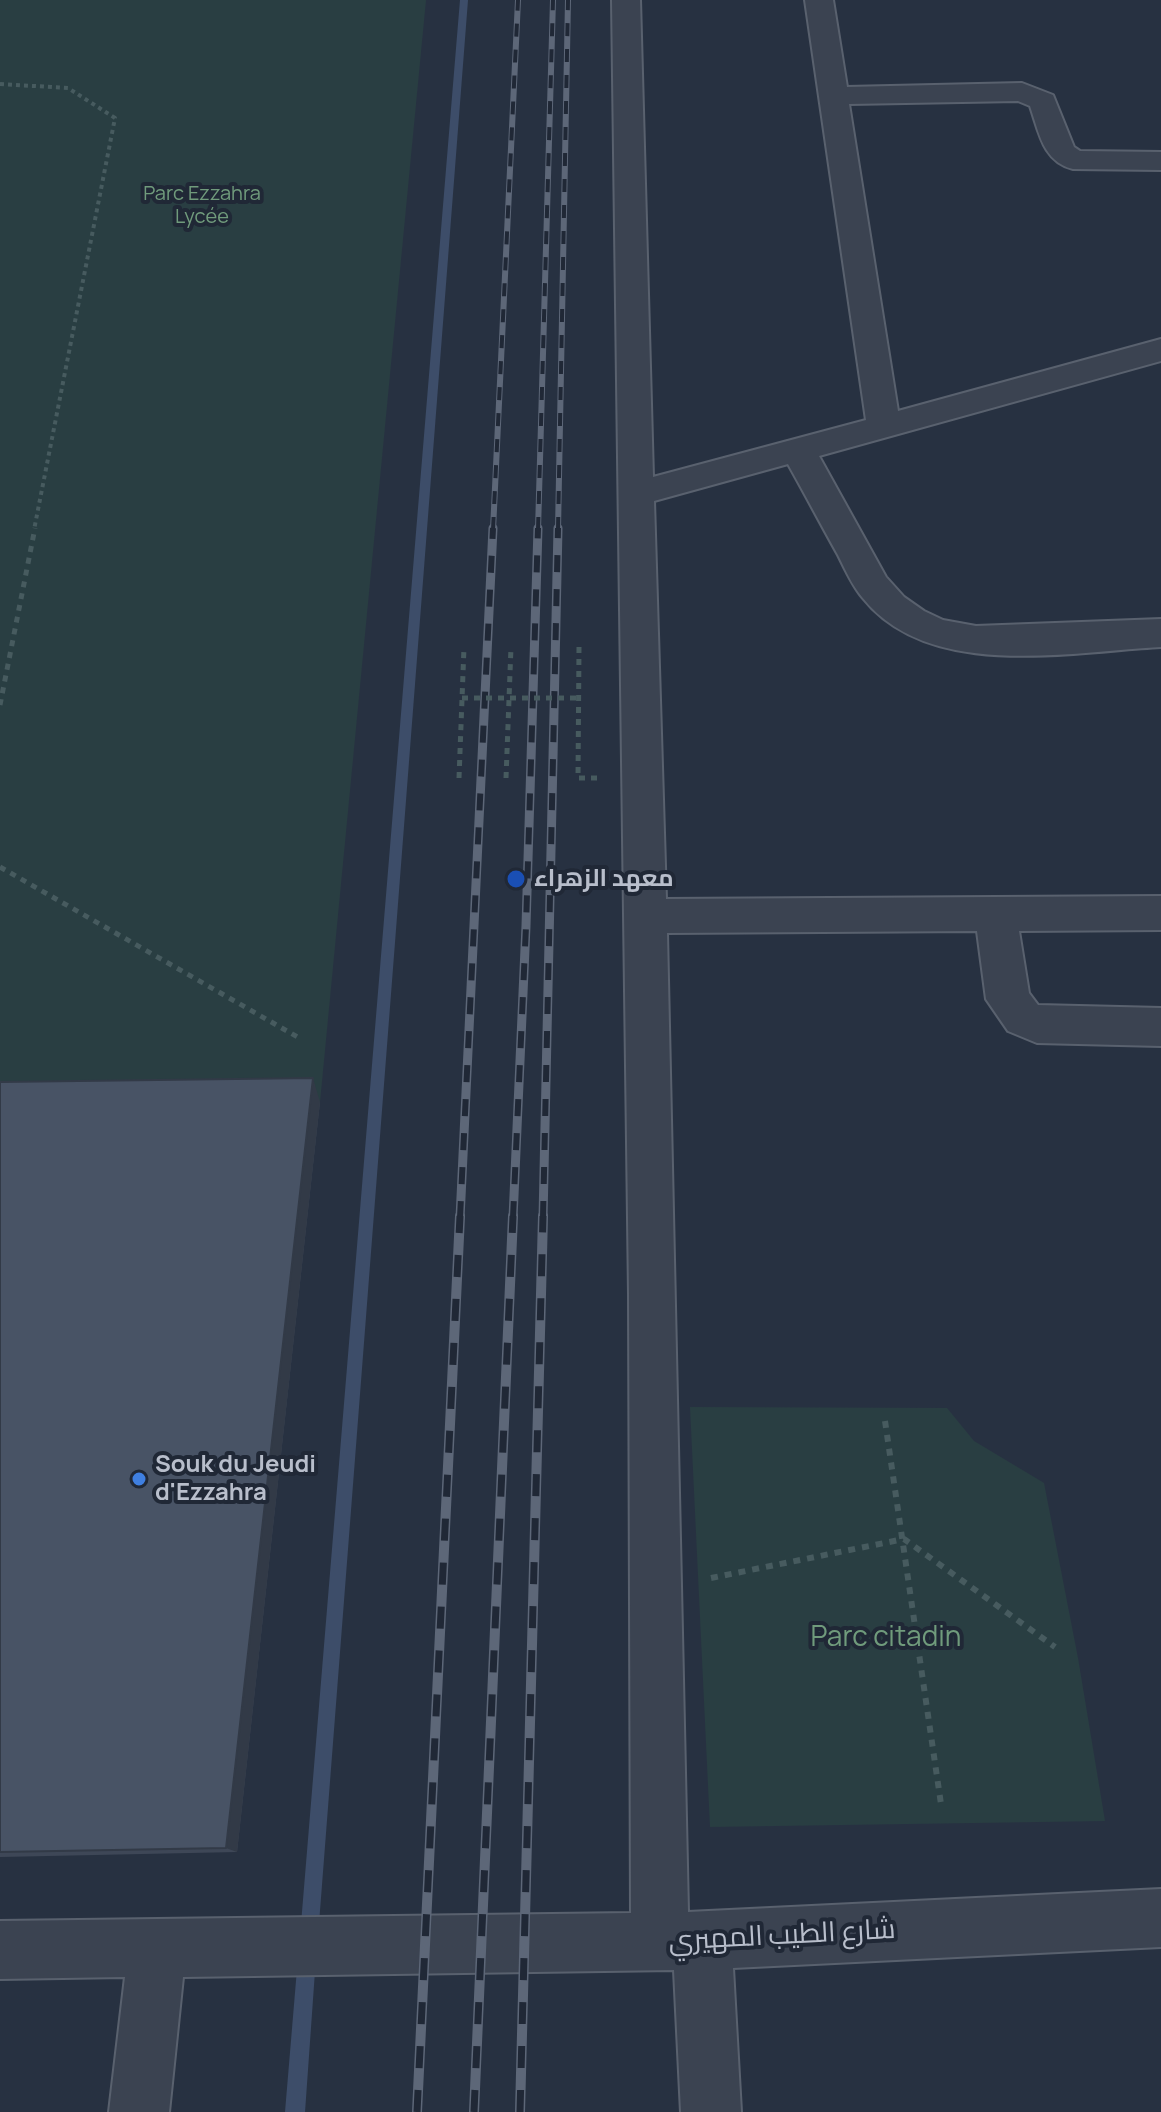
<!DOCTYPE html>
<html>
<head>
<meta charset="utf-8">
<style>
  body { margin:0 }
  canvas { display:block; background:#273141 }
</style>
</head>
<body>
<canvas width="1161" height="2112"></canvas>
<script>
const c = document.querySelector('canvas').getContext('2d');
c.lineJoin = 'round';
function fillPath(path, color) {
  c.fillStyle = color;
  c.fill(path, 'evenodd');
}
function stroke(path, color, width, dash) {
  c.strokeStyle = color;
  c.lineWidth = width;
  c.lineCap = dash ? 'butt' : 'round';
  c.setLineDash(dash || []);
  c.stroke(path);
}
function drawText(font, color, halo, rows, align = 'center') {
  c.font = font + ' Manrope,Cairo,sans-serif';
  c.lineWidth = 8;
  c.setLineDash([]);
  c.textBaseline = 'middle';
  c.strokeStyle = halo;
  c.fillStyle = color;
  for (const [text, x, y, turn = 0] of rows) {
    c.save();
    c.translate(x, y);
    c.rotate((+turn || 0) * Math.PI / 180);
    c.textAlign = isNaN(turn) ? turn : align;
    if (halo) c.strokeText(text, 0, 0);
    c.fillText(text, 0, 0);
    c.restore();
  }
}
const green = new Path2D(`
  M0 0H426L320 1102 0 1105Z
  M690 1407 947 1408 974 1441 1044 1483 1078 1658 1105 1821 710 1827Z`);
const stream = new Path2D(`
  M460 0H468L318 1936 315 1942 309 1945 303 1942 300 1936Z
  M307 1948 314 1950 316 1957 305 2112H285L298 1957 300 1950Z`);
const pathFar2 = new Path2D(`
  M0 84 68 88 115 118 34 530`);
const pathFar1 = new Path2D(`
  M579 647 578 778H601
  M0 705 35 528
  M459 778 464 647
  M506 778 511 647
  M0 867 301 1039`);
const path = new Path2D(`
  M885 1421 941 1804
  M711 1578 904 1539 1055 1647`);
const minor = new Path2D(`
  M612 0H640L653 477 866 420 805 0H833L847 87 1022 83 1053 95 1074 147 1080 151 1161 152V170L1073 169C1043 162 1039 132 1030 106L1018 101 849 104 898 411 1161 339V361L819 456 886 577 904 597 924 611 943 620 976 626 1161 619V647C1067 652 928 681 862 597 852 585 845 569 838 555 821 525 805 494 788 464L654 501 666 899 1161 896V930L1019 931 1029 993 1038 1005 1161 1008V1046L1037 1043 1008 1031 986 999 977 931 667 933 688 1912 1161 1889V1947L733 1968 741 2112H681L674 1970 183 1977 169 2112H109L125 1977 0 1979V1921L631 1913 629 1293Z`);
const railFar2 = new Path2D(`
  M493 530 518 0
  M538 530 553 0
  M558 530 568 0`);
const railFar1 = new Path2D(`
  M460 1218 493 528
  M513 1218 526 926 538 528
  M543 1218 558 528`);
const rail = new Path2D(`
  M417 2112 460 1216
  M474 2112 513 1216
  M520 2112 543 1216`);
const pathBridge = new Path2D(`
  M462 698H578`);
const wall = new Path2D(`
  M0 1082 320 1102 237 1852 0 1857Z`);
const shadedWall = new Path2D(`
  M313 1078 320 1102 237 1852 226 1848Z`);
const building = new Path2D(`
  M313 1078 226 1848 0 1852V1082Z`);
const markers = [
  [516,879,10,"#1a4fb4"],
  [139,1479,8,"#3f7fe0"]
];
const farParknames = [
  ["Parc Ezzahra",202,194],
  ["Lycée",202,217]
];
const poiNames = [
  ["معهد الزهراء",534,879],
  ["Souk du Jeudi",155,1465],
  ["d'Ezzahra",155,1493]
];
const nearParknames = [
  ["Parc citadin",886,1638]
];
const nearStreetnames = [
  ["شارع الطيب المهيري",782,1936,-3]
];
fillPath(green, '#293e42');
fillPath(stream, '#3d4d69');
stroke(minor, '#59616e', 4);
stroke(pathFar2, '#475b5f', 4, [4, 4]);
stroke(pathFar1, '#475b5f', 5, [6, 6]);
stroke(path, '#475b5f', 6, [7, 7]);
fillPath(minor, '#3b4351');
stroke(railFar2, '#5d6778', 6);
stroke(railFar1, '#5d6778', 9);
stroke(rail, '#5d6778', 10);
stroke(railFar2, '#202836', 4, [13]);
stroke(railFar1, '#202836', 6, [17]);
stroke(rail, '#202836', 7, [22]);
stroke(pathBridge, '#475b5f', 5, [6, 6]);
fillPath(wall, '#3e4757');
fillPath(shadedWall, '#323a47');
fillPath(building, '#485365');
stroke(building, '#323a47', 2);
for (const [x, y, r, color] of markers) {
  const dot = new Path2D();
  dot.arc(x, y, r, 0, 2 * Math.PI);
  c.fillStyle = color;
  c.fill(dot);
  stroke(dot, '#202836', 3);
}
drawText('20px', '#709b7c', '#202836', farParknames);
drawText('bold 24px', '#b8becb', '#202836', poiNames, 'left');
drawText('28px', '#709b7c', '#202836', nearParknames);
drawText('28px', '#b8becb', '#202836', nearStreetnames);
</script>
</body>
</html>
